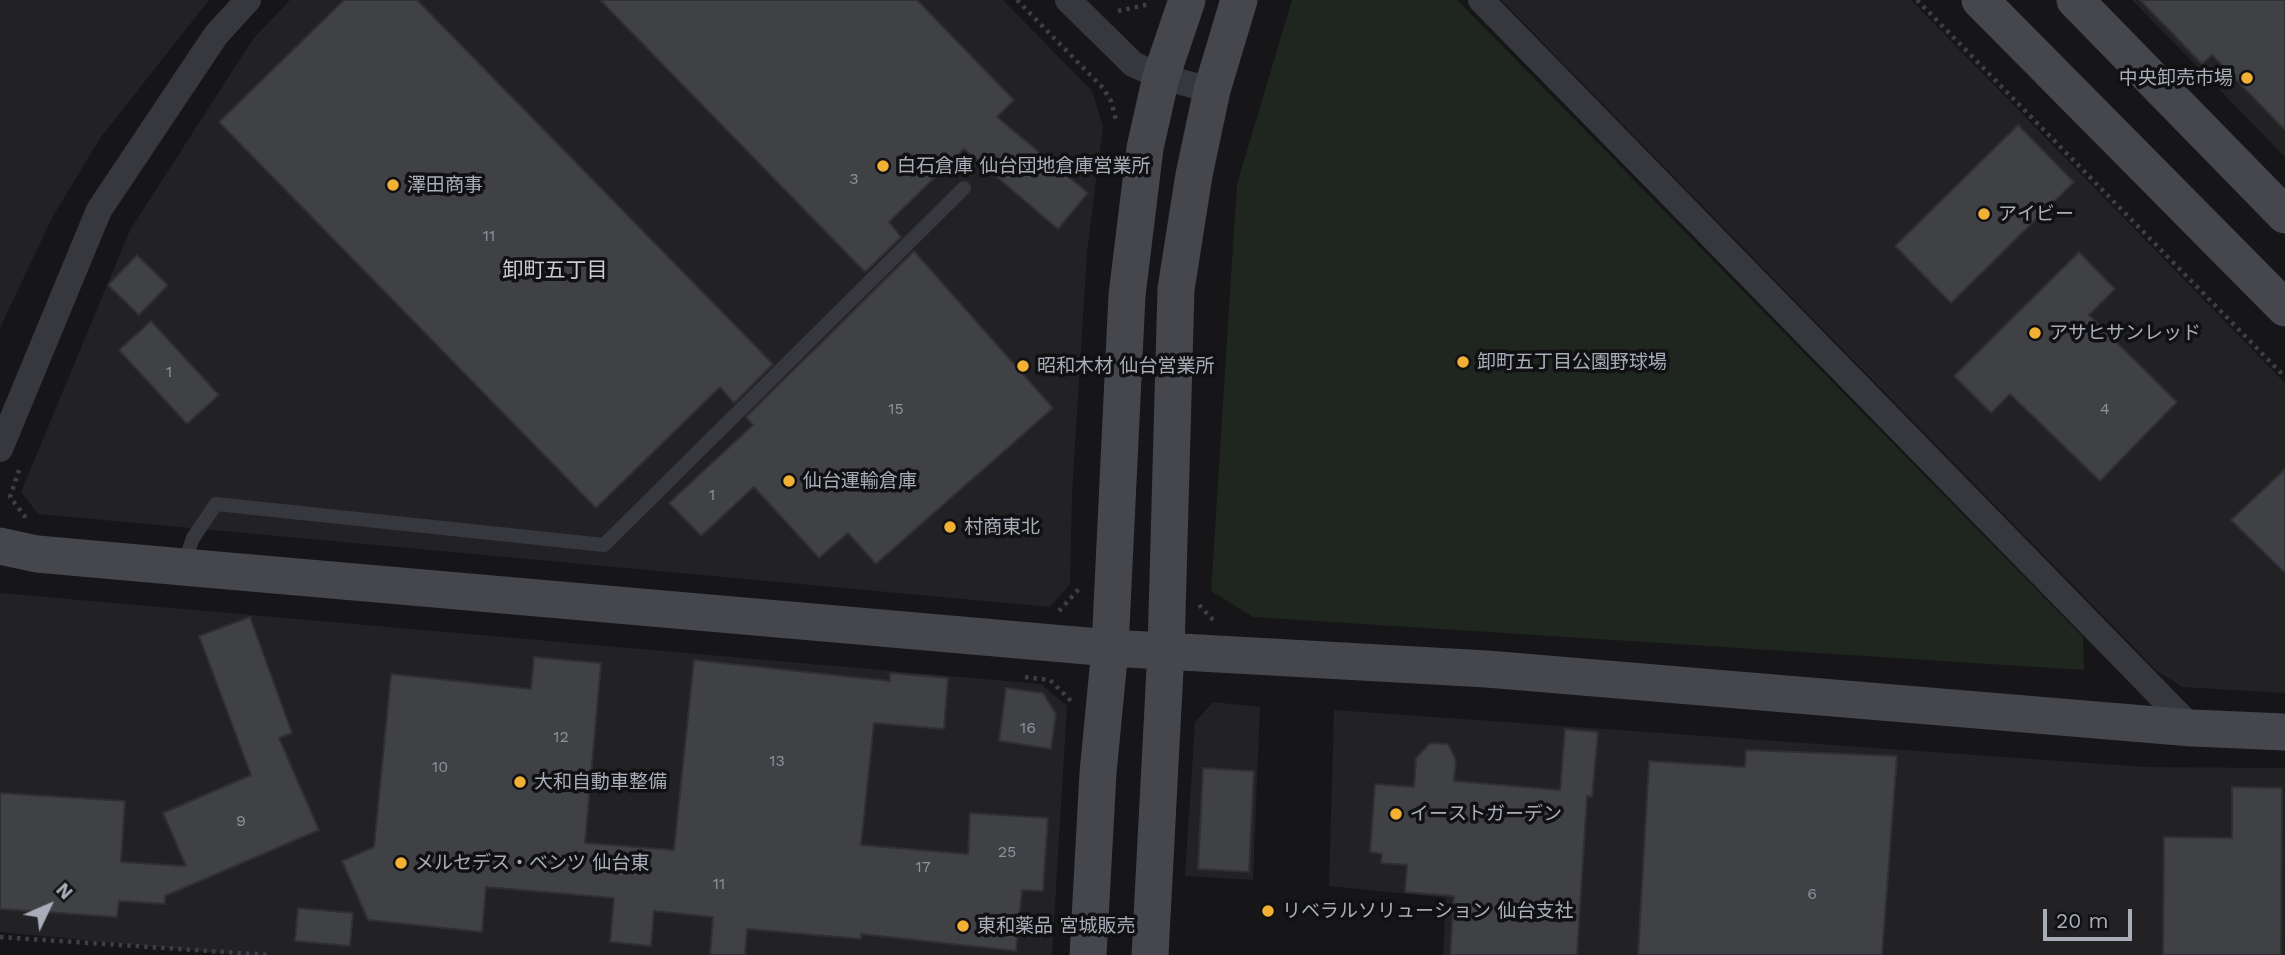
<!DOCTYPE html>
<html>
<head>
<meta charset="utf-8">
<style>
  body { margin:0 }
  #map { position:relative; width:2285px; height:955px; overflow:hidden; background:#161618; font-family:"Work Sans",sans-serif }
  canvas { display:block }
  .north { position:absolute; left:14px; top:871px; width:70px; height:70px; -webkit-text-stroke:5px #111113; paint-order:stroke; rotate:46deg; font-size:19px; font-weight:700; line-height:28px; text-align:center; color:#a8adb8 }
  .north::after { content:''; display:block; margin:auto; width:24px; height:32px; background:#a8adb8; clip-path:polygon(50% 0,100% 100%,50% 72%,0 100%) }
  .scale { position:absolute; left:2043px; top:909px; width:89px; height:32px; box-sizing:border-box; border:4px solid #a8adb8; border-top:0; padding-left:9px; font-size:21px; line-height:24px; white-space:nowrap; color:#a8adb8; -webkit-text-stroke:5px #111113; paint-order:stroke }
</style>
</head>
<body>
<div id="map">
<canvas width="2285" height="955"></canvas>
<div class="north">N</div>
<div class="scale">20 m</div>
</div>
<script>
const c = document.querySelector('canvas').getContext('2d');
c.lineJoin = 'round';
function fillPath(path, color) {
  c.fillStyle = color;
  c.fill(path, 'evenodd');
}
function stroke(path, color, width, dash) {
  c.strokeStyle = color;
  c.lineWidth = width;
  c.lineCap = dash ? 'butt' : 'round';
  c.setLineDash(dash || []);
  c.stroke(path);
}
function drawText(font, color, halo, rows, align = 'center') {
  c.font = font + ' "Work Sans","Noto Sans JP",sans-serif';
  c.lineWidth = 7;
  c.setLineDash([]);
  c.textBaseline = 'middle';
  c.strokeStyle = halo;
  c.fillStyle = color;
  for (const [text, x, y, turn = 0] of rows) {
    c.save();
    c.translate(x, y);
    c.rotate((+turn || 0) * Math.PI / 180);
    c.textAlign = isNaN(turn) ? turn : align;
    if (halo) c.strokeText(text, 0, 0);
    c.fillText(text, 0, 0);
    c.restore();
  }
}
const built = new Path2D(`
  M0 0H209L101 137 53 216 0 328Z
  M290 0H1003L1092 91 1103 127 1087 252 1072 493 1070 584 1050 607 38 514 21 492 130 230 253 39Z
  M1501 0H1911L2285 383V693L2182 687 2157 671Z
  M2132 0H2285V157Z
  M0 593 1041 684 1067 706 1052 955H239L0 932Z
  M1213 702 1260 707 1253 880 1185 876 1195 722Z
  M1334 710 2146 767 2285 768V955H1443L1446 898 1329 886Z`);
const green = new Path2D(`
  M1292 0H1457L2083 637 2084 670 1253 617 1211 591 1237 184Z`);
const building = new Path2D(`
  M344 0H417L773 364 734 403 720 387 596 508 219 122Z
  M600 0H917L1014 100 997 117 1088 193 1058 229 964 149 889 222 901 237 865 272Z
  M2140 0H2285V130L2212 55 2202 64Z
  M2018 125 2074 182 1951 303 1895 246Z
  M914 251 1053 408 876 564 848 533 819 558 754 487 701 536 669 503 753 425 746 417Z
  M2079 252 2115 289 2089 315 2177 402 2100 481 2010 394 1991 413 1954 376Z
  M137 255 168 285 139 315 108 285Z
  M151 321 219 395 187 424 119 350Z
  M2285 469V573L2231 520Z
  M250 617 292 733 279 738 319 830 165 896V904L119 901 117 917 0 909V793L125 801 121 862 186 866 163 813 251 775 199 636Z
  M534 657 601 663 585 843 674 850 694 660 890 681V673L948 678 944 729 874 723 861 845 968 854 970 813 1048 818 1043 891 1022 890 1016 951 861 934V939L747 929 745 955H710L713 917 654 911 651 946 610 942 614 898 486 887 482 932 368 920 342 861 374 847 391 674 531 689Z
  M1006 688 1043 693 1056 714 1051 749 999 741Z
  M1565 729 1598 732 1592 797 1587 796 1577 955H1450L1454 896 1405 892 1407 865 1381 863 1382 854 1370 852 1375 784 1414 787 1416 758 1430 743 1448 744 1456 760 1454 781 1560 790Z
  M1746 750 1897 756 1882 955H1638L1649 761 1745 767Z
  M1203 768 1254 771 1249 872 1198 869Z
  M2232 787 2282 788 2281 955H2163L2164 837 2232 838Z
  M298 908 353 913 350 946 295 941Z`);
const path = new Path2D(`
  M1017 0 1103 88 1111 101 1116 120
  M1917 0 2285 377
  M1118 11 1150 4
  M19 470 10 497 26 518
  M1199 605 1215 622
  M1059 611 1079 589
  M1025 677 1050 680 1073 703
  M0 937 269 955`);
const lane = new Path2D(`
  M183 566 193 538 216 504 604 545 964 188`);
const street = new Path2D(`
  M1068 0 1133 64 1161 77 1212 90
  M1481 0 2192 728
  M0 449 99 210 216 35 248 0`);
const secondary = new Path2D(`
  M1980 0 2285 308
  M2075 0 2285 215
  M0 546 37 554 183 567 1110 648 1487 669 2192 728 2285 732
  M1088 955 1098 773 1110 648 1127 295 1145 148 1161 77 1187 0
  M1150 955 1166 650 1176 289 1194 175 1212 90 1239 0`);
const markers = [
  [2247,78,7,"#f2b134"],
  [883,166,7,"#f2b134"],
  [393,185,7,"#f2b134"],
  [1984,214,7,"#f2b134"],
  [2035,333,7,"#f2b134"],
  [1463,362,7,"#f2b134"],
  [1023,366,7,"#f2b134"],
  [789,481,7,"#f2b134"],
  [950,527,7,"#f2b134"],
  [520,782,7,"#f2b134"],
  [1396,814,7,"#f2b134"],
  [401,863,7,"#f2b134"],
  [1268,911,7,"#f2b134"],
  [963,926,7,"#f2b134"]
];
const numberNames = [
  ["3",854,179],
  ["11",489,236],
  ["1",169,372],
  ["15",896,409],
  ["4",2105,409],
  ["1",712,495],
  ["16",1028,728],
  ["12",561,737],
  ["13",777,761],
  ["10",440,767],
  ["9",241,821],
  ["25",1007,852],
  ["17",923,867],
  ["11",719,884],
  ["6",1812,894]
];
const poiNames = [
  ["中央卸売市場",2233,78,"right"],
  ["白石倉庫 仙台団地倉庫営業所",897,166],
  ["澤田商事",407,185],
  ["アイビー",1998,214],
  ["アサヒサンレッド",2049,333],
  ["卸町五丁目公園野球場",1477,362],
  ["昭和木材 仙台営業所",1037,366],
  ["仙台運輸倉庫",803,481],
  ["村商東北",964,527],
  ["大和自動車整備",534,782],
  ["イーストガーデン",1410,814],
  ["メルセデス・ベンツ 仙台東",415,863],
  ["リベラルソリューション 仙台支社",1282,911],
  ["東和薬品 宮城販売",977,926]
];
const neighbourhoodNames = [
  ["卸町五丁目",555,271]
];
fillPath(built, '#222225');
fillPath(green, '#1e261f');
fillPath(building, '#404145');
stroke(building, '#303034', 2);
stroke(path, '#3d3f44', 4.5, [3.5, 5]);
stroke(lane, '#37383d', 14);
stroke(street, '#37383d', 26);
stroke(secondary, '#45474d', 37);
for (const [x, y, r, color] of markers) {
  const dot = new Path2D();
  dot.arc(x, y, r, 0, 2 * Math.PI);
  c.fillStyle = color;
  c.fill(dot);
  stroke(dot, '#111113', 2.5);
}
drawText('16px', '#8e929b', null, numberNames);
drawText('19px', '#a8adb8', '#111113', poiNames, 'left');
drawText('21px', '#c9ccd4', '#111113', neighbourhoodNames);
</script>
</body>
</html>
